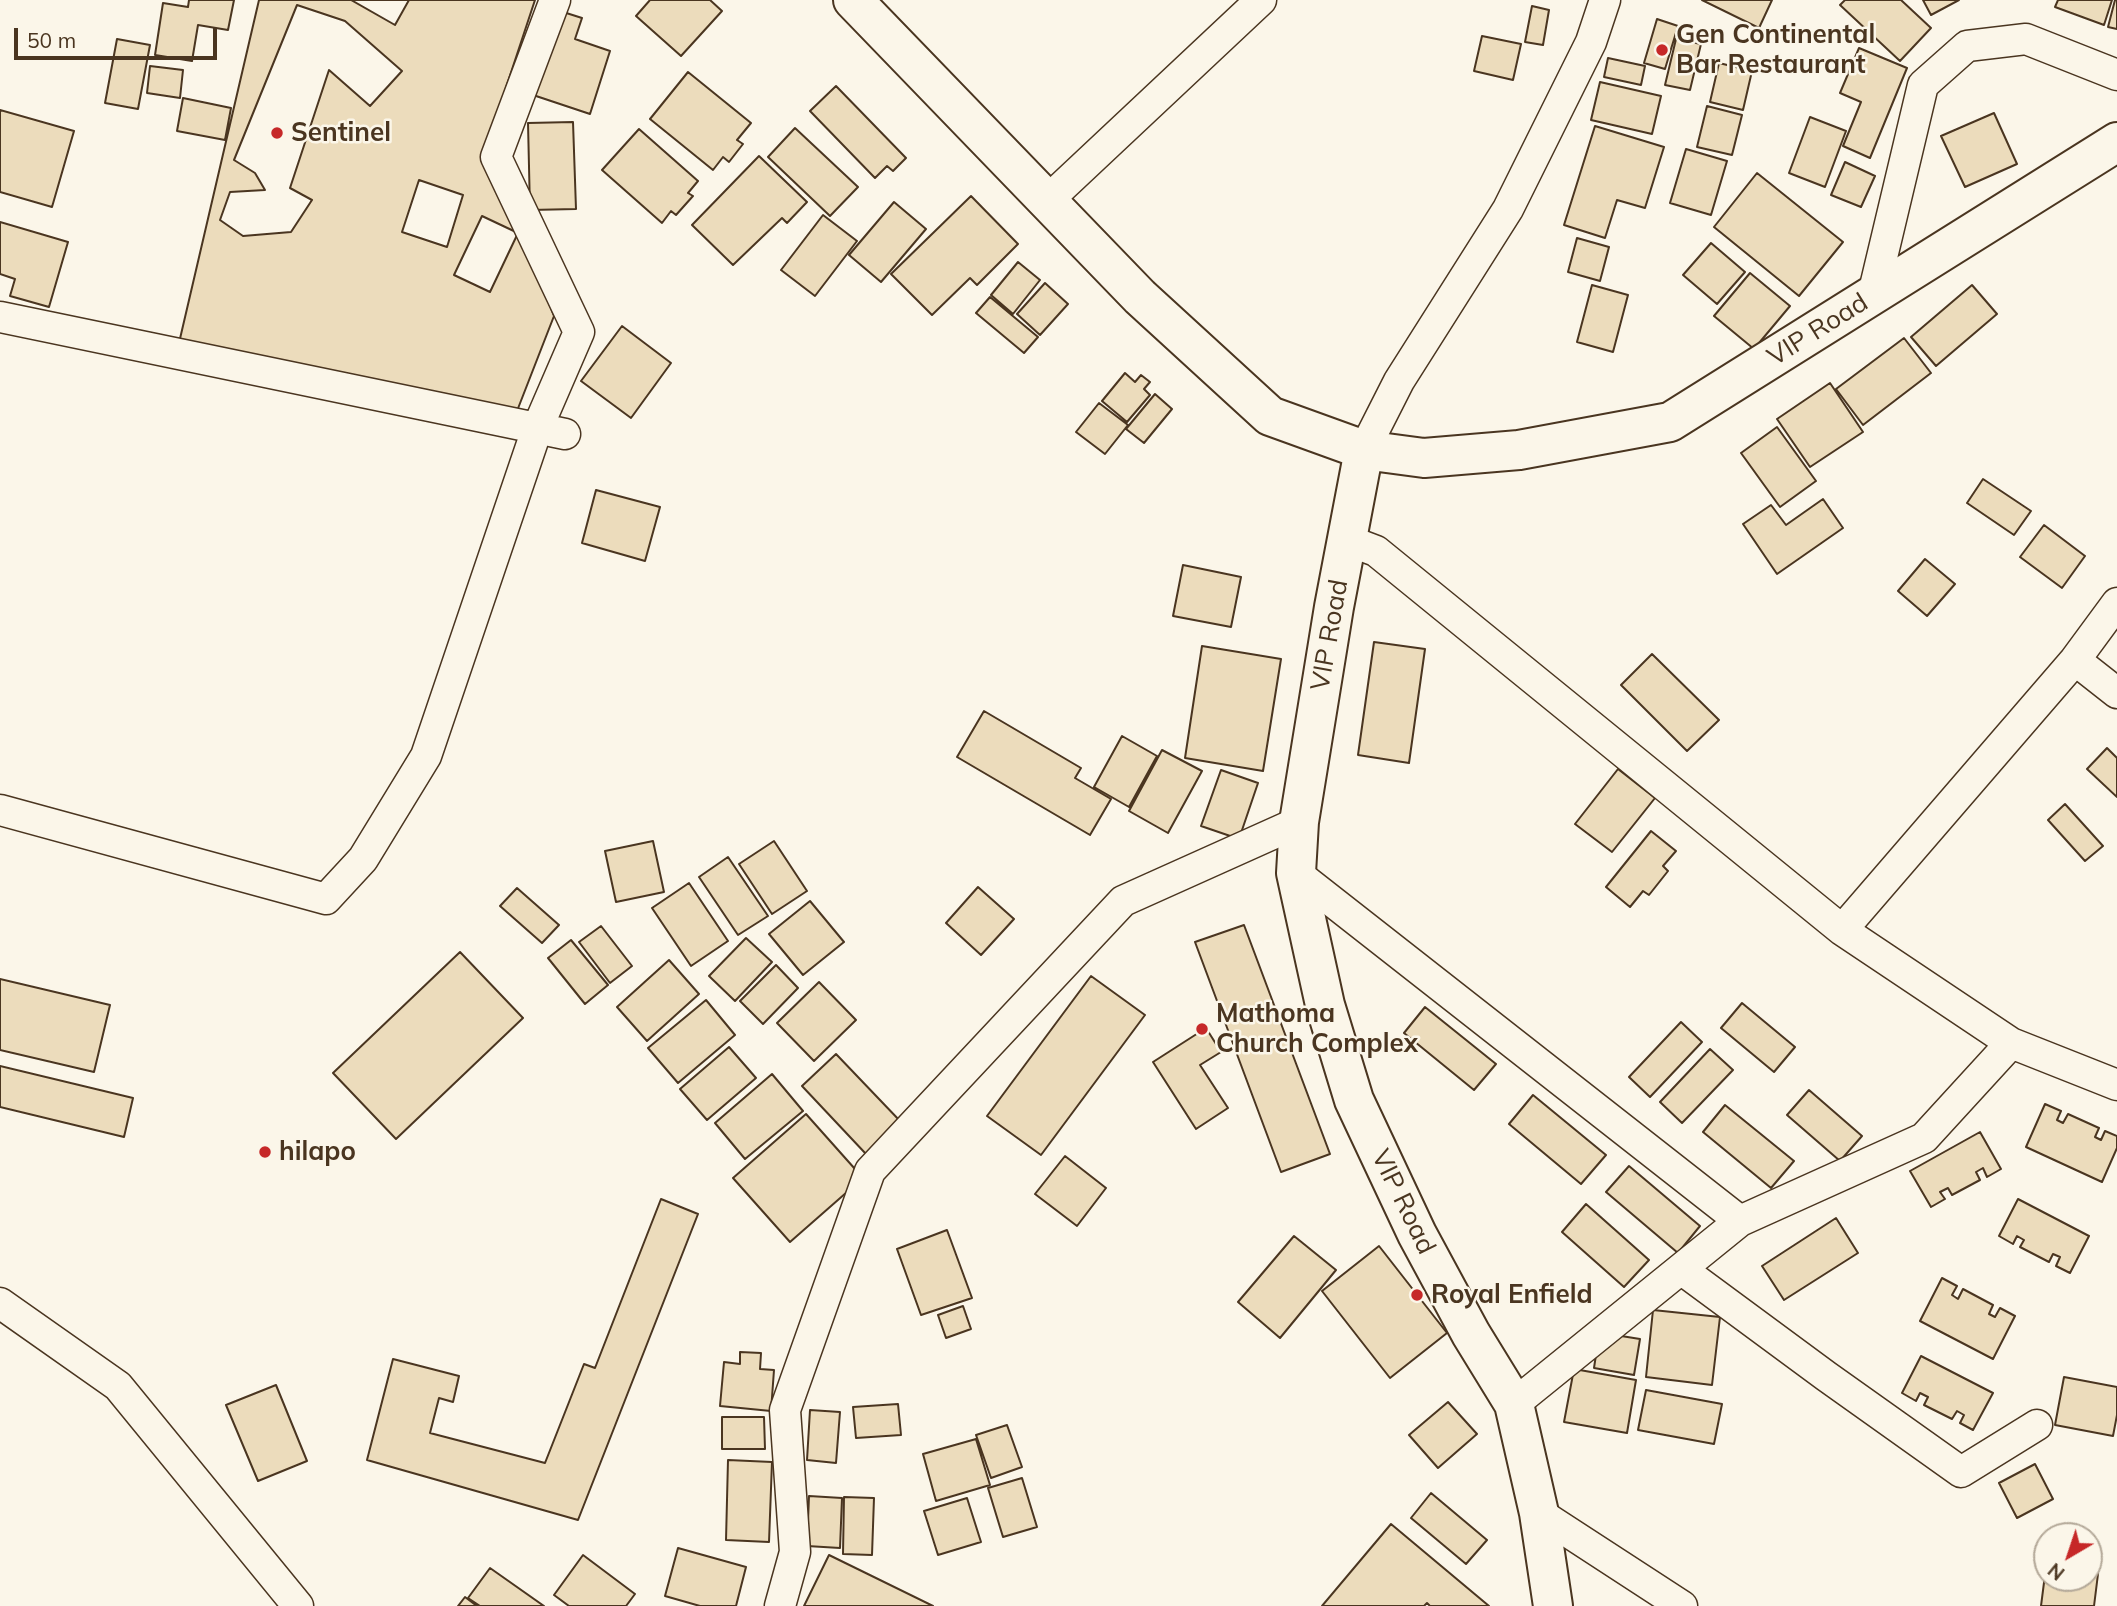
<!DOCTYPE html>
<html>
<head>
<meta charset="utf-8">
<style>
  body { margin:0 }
  #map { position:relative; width:2117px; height:1606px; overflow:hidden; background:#fbf6e9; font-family:Mulish,sans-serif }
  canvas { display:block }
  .north { position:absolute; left:2033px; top:1522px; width:70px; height:70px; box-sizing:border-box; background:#fbf6e9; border:2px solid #b4a999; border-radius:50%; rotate:219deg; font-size:19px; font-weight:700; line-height:28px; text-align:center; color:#4a3520 }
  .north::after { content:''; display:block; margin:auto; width:24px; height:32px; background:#c62828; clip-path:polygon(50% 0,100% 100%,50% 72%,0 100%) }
  .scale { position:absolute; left:14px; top:28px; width:203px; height:32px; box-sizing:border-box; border:4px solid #4a3520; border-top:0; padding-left:9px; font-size:21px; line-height:24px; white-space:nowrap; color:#4a3520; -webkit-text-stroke:5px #fbf6e9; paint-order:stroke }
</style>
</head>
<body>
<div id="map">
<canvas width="2117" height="1606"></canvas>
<div class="north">N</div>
<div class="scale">50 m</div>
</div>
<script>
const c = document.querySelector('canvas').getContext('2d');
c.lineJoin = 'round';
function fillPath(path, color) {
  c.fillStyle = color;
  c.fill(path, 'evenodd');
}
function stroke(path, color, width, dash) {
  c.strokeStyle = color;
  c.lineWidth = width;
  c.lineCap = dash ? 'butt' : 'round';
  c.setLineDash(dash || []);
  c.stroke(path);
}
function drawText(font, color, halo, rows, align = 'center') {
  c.font = font + ' Mulish,sans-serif';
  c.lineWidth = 5;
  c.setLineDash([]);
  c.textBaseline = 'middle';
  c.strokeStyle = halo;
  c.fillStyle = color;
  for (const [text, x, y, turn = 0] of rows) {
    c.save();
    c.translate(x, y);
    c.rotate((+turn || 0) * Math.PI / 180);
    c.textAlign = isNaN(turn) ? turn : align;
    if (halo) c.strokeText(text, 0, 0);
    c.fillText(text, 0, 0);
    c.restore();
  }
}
const building = new Path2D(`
  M189 0H234L228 30 198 25 192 61 155 55 163 3 188 7Z
  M259 0H535L487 145 554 316 517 411 179 343Z
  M351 0H409L395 25Z
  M650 0H710L722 11 681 56 636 16Z
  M1702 0H1772L1759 28Z
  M1845 0H1901L1931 28 1900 61 1840 5Z
  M1923 0H1959L1931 15Z
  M2058 0H2112L2104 25 2055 7Z
  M2115 0H2117V29L2108 27Z
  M297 5 345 21 402 71 370 106 329 70 290 188 312 200 291 232 243 236 220 220 230 192 265 190 255 173 234 160Z
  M1532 6 1549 10 1543 45 1525 42Z
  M560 11 582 18 575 39 610 51 590 114 533 95Z
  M1657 19 1678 26 1665 69 1644 63Z
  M1482 36 1521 44 1513 80 1474 71Z
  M117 39 150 45 138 109 105 103Z
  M1676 39 1701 44 1690 90 1665 85Z
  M1859 48 1907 68 1870 158 1843 146 1861 102 1840 93Z
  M1608 58 1645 66 1641 85 1604 77Z
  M1719 63 1752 71 1743 110 1710 102Z
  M150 66 183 70 180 98 147 93Z
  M688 72 751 123 737 140 743 144 729 162 723 157 713 170 650 119Z
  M1600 82 1661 96 1652 134 1591 120Z
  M836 86 906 158 893 171 887 166 875 178 810 111Z
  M183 98 231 108 225 140 177 131Z
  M1707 106 1742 115 1732 155 1697 147Z
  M0 110 74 131 52 207 0 192Z
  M1994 113 2017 164 1965 187 1941 136Z
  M1810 117 1846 131 1825 187 1789 173Z
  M573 122 576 209 530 210 528 123Z
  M1595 126 1664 147 1645 208 1617 200 1605 238 1564 225Z
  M795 128 858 187 830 216 768 157Z
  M639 129 698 181 688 193 693 196 676 215 671 211 662 223 602 170Z
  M1686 149 1727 161 1711 215 1670 203Z
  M759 156 807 202 787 223 782 218 733 265 692 225Z
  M1845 162 1875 176 1861 207 1831 195Z
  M1757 173 1843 242 1799 296 1714 227Z
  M419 180 463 195 447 247 402 232Z
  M971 196 1018 244 977 285 970 278 932 315 891 274Z
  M894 202 926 229 881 282 849 255Z
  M823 215 857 241 815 296 781 270Z
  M482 216 518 233 490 292 454 275Z
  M0 222 68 242 49 307 10 296 15 279 0 274Z
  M1577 238 1609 247 1600 281 1568 272Z
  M1711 243 1745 272 1717 304 1683 275Z
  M1018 262 1040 280 1013 314 991 295Z
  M1750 273 1790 306 1754 349 1714 316Z
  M1045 283 1068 304 1040 335 1017 314Z
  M1592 285 1628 295 1613 352 1577 342Z
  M1972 285 1997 314 1936 366 1911 337Z
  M990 297 1038 337 1024 353 976 313Z
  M622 326 671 363 631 418 581 381Z
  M1904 338 1931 373 1863 425 1836 389Z
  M1125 373 1135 382 1141 375 1150 382 1144 389 1150 395 1127 422 1102 401Z
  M1830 383 1863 432 1810 467 1777 419Z
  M1155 394 1172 409 1144 443 1126 429Z
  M1099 403 1128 425 1105 454 1076 432Z
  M1777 427 1816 481 1780 507 1741 453Z
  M1983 479 2031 511 2014 535 1967 503Z
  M596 490 660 507 645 561 582 543Z
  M1823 499 1843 528 1777 574 1743 524 1771 505 1786 525Z
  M2044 525 2085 556 2062 588 2020 557Z
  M1925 559 1955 584 1927 616 1898 591Z
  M1183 565 1241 577 1231 627 1173 616Z
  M1374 642 1425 649 1409 763 1358 755Z
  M1202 646 1281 659 1263 771 1185 758Z
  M1652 654 1719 720 1687 751 1621 685Z
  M984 711 1081 768 1075 778 1111 799 1090 835 957 757Z
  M1122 736 1157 756 1129 807 1094 787Z
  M2107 748 2117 758V797L2087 769Z
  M1162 750 1202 771 1168 833 1129 811Z
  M1618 769 1655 798 1612 852 1575 824Z
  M1221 770 1258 783 1239 839 1201 826Z
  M2065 804 2103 846 2085 861 2048 820Z
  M1651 831 1676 851 1663 866 1668 871 1649 895 1643 891 1630 907 1606 887Z
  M653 841 664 892 616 902 605 851Z
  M774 841 807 891 772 914 739 864Z
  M728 857 768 916 738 935 699 877Z
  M689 883 728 941 691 966 652 908Z
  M978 887 1014 919 981 955 946 923Z
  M517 888 559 925 542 943 500 906Z
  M810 901 844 942 803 975 769 934Z
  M1244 925 1330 1154 1281 1172 1195 942Z
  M601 926 632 966 610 983 579 942Z
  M746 938 772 962 735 1001 709 976Z
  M571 940 608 985 585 1004 548 958Z
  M460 952 523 1018 396 1139 333 1073Z
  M669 960 699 994 647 1041 617 1007Z
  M776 965 798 988 763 1024 740 1001Z
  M1091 976 1145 1015 1041 1155 987 1116Z
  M0 979 110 1005 94 1072 0 1050Z
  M819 982 856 1020 814 1061 777 1023Z
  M706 1000 735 1035 678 1083 648 1048Z
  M1742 1003 1795 1047 1774 1072 1721 1028Z
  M1425 1007 1496 1064 1474 1090 1404 1033Z
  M1681 1022 1702 1042 1650 1097 1629 1077Z
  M1206 1028 1221 1052 1200 1065 1228 1108 1196 1129 1153 1062Z
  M729 1047 756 1078 707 1120 680 1089Z
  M1710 1049 1733 1070 1682 1123 1660 1102Z
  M836 1054 901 1122 866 1154 802 1086Z
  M0 1066 133 1098 124 1137 0 1107Z
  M772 1074 803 1111 745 1159 715 1123Z
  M1809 1090 1862 1136 1840 1161 1787 1115Z
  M1533 1095 1606 1155 1581 1184 1509 1124Z
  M2045 1104 2061 1111 2057 1120 2063 1123 2068 1114 2099 1128 2095 1137 2101 1140 2105 1131 2117 1136V1148L2102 1182 2026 1147Z
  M1725 1105 1794 1161 1771 1188 1703 1132Z
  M806 1114 863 1178 790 1242 733 1178Z
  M1980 1132 2001 1169 1987 1177 1983 1168 1976 1172 1980 1180 1952 1195 1948 1188 1940 1192 1945 1199 1931 1207 1910 1171Z
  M1065 1156 1106 1188 1077 1226 1035 1194Z
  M1629 1166 1700 1226 1678 1253 1606 1192Z
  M661 1199 698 1214 578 1520 367 1460 393 1359 459 1376 453 1402 439 1398 430 1433 545 1463 584 1364 595 1368Z
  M2018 1199 2089 1236 2070 1273 2056 1266 2060 1257 2053 1254 2049 1262 2020 1247 2024 1240 2017 1236 2013 1244 1999 1236Z
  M1586 1204 1649 1260 1624 1287 1562 1232Z
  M1836 1218 1858 1253 1784 1300 1762 1266Z
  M947 1230 972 1298 921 1315 897 1249Z
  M1294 1236 1336 1270 1280 1338 1238 1302Z
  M1379 1246 1447 1333 1390 1378 1322 1291Z
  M1942 1278 1957 1286 1952 1295 1958 1299 1963 1289 1993 1305 1989 1314 1995 1317 2000 1308 2015 1316 1993 1359 1920 1321Z
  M963 1306 971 1329 946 1338 938 1315Z
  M1653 1310 1720 1317 1712 1385 1646 1377Z
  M1615 1335 1640 1339 1634 1375 1594 1368 1597 1348Z
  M740 1352 761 1353 760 1369 774 1370 771 1411 720 1406 724 1362 740 1364Z
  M1921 1356 1993 1393 1973 1430 1960 1423 1964 1415 1957 1411 1952 1419 1924 1405 1928 1397 1920 1393 1916 1401 1902 1393Z
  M1574 1369 1636 1380 1627 1433 1564 1422Z
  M2064 1377 2117 1387V1415L2113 1436 2055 1425Z
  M276 1385 307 1461 258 1481 226 1405Z
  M1646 1390 1722 1404 1714 1444 1638 1430Z
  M1448 1402 1477 1434 1438 1468 1409 1435Z
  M898 1404 901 1435 856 1438 853 1407Z
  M810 1410 840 1412 836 1463 807 1460Z
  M722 1417H764L765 1449H722Z
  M1007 1425 1022 1467 991 1478 976 1435Z
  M976 1439 990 1485 936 1501 923 1454Z
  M728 1460 772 1462 769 1542 726 1540Z
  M2035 1464 2053 1499 2017 1518 1999 1483Z
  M1022 1478 1037 1527 1003 1537 988 1488Z
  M1431 1493 1487 1540 1466 1564 1411 1518Z
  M809 1496 842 1498 840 1548 807 1546Z
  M844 1497 874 1498 872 1555 843 1554Z
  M967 1498 981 1542 938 1555 924 1511Z
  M1391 1524 1489 1606H1430L1427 1603 1424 1606H1322Z
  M678 1548 746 1567 736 1606H700L665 1596Z
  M583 1555 635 1594 626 1606H569L554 1595Z
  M829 1555 933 1606H804Z
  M2046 1567 2047 1578H2089V1573L2098 1574 2094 1606H2041Z
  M490 1568 544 1606H480L468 1598Z
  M465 1597 477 1606H458Z`);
const minor = new Path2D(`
  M1048 200 1261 0
  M1873 295 1923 85 1967 46 2026 39 2117 75
  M0 317 565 434
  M1364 450 1399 381 1508 209 1591 42 1605 0
  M1347 540 1376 551 1842 930 2011 1043 2117 1085
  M2075 660 2117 693
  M0 810 326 899 363 859 426 756 537 429 579 332 496 157 555 0
  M1296 873 1740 1221 1924 1138 2011 1043
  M1842 930 2075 660 2117 603
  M1681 1269 1826 1376 1961 1472 2037 1425
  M0 1303 118 1386 298 1606
  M1514 1404 1740 1221
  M1539 1513 1682 1606
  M780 1606 795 1552 785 1410 870 1171 1123 901 1299 822`);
const major = new Path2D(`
  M853 0 1140 297 1270 416 1364 450`);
const highway = new Path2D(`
  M1553 1606 1539 1513 1514 1404 1471 1334 1417 1234 1354 1100 1325 1005 1296 873 1299 822 1334 607 1364 450 1424 458 1519 450 1670 422 2117 142`);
const markers = [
  [1662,50,7,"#c62828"],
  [277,133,7,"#c62828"],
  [1202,1029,7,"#c62828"],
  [265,1152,7,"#c62828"],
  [1417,1295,7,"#c62828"]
];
const poiNames = [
  ["Gen Continental",1676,35],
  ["Bar Restaurant",1676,65],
  ["Sentinel",291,133],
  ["Mathoma",1216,1014],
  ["Church Complex",1216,1044],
  ["hilapo",279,1152],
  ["Royal Enfield",1431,1295]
];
const streetNames = [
  ["VIP Road",1818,330,-32],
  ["VIP Road",1330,635,-80],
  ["VIP Road",1403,1202,64]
];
fillPath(building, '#ecdcbc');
stroke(building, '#4a3520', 2);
stroke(minor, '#4a3520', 33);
stroke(major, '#4a3520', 42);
stroke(highway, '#4a3520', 42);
stroke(minor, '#fbf6e9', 30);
stroke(major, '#fbf6e9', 38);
stroke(highway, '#fbf6e9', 38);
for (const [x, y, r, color] of markers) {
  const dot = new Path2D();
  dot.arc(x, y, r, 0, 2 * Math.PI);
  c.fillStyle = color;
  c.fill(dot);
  stroke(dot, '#fbf6e9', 2.5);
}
drawText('bold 26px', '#4a3520', '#fbf6e9', poiNames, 'left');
drawText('26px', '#4a3520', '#fbf6e9', streetNames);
</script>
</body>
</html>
